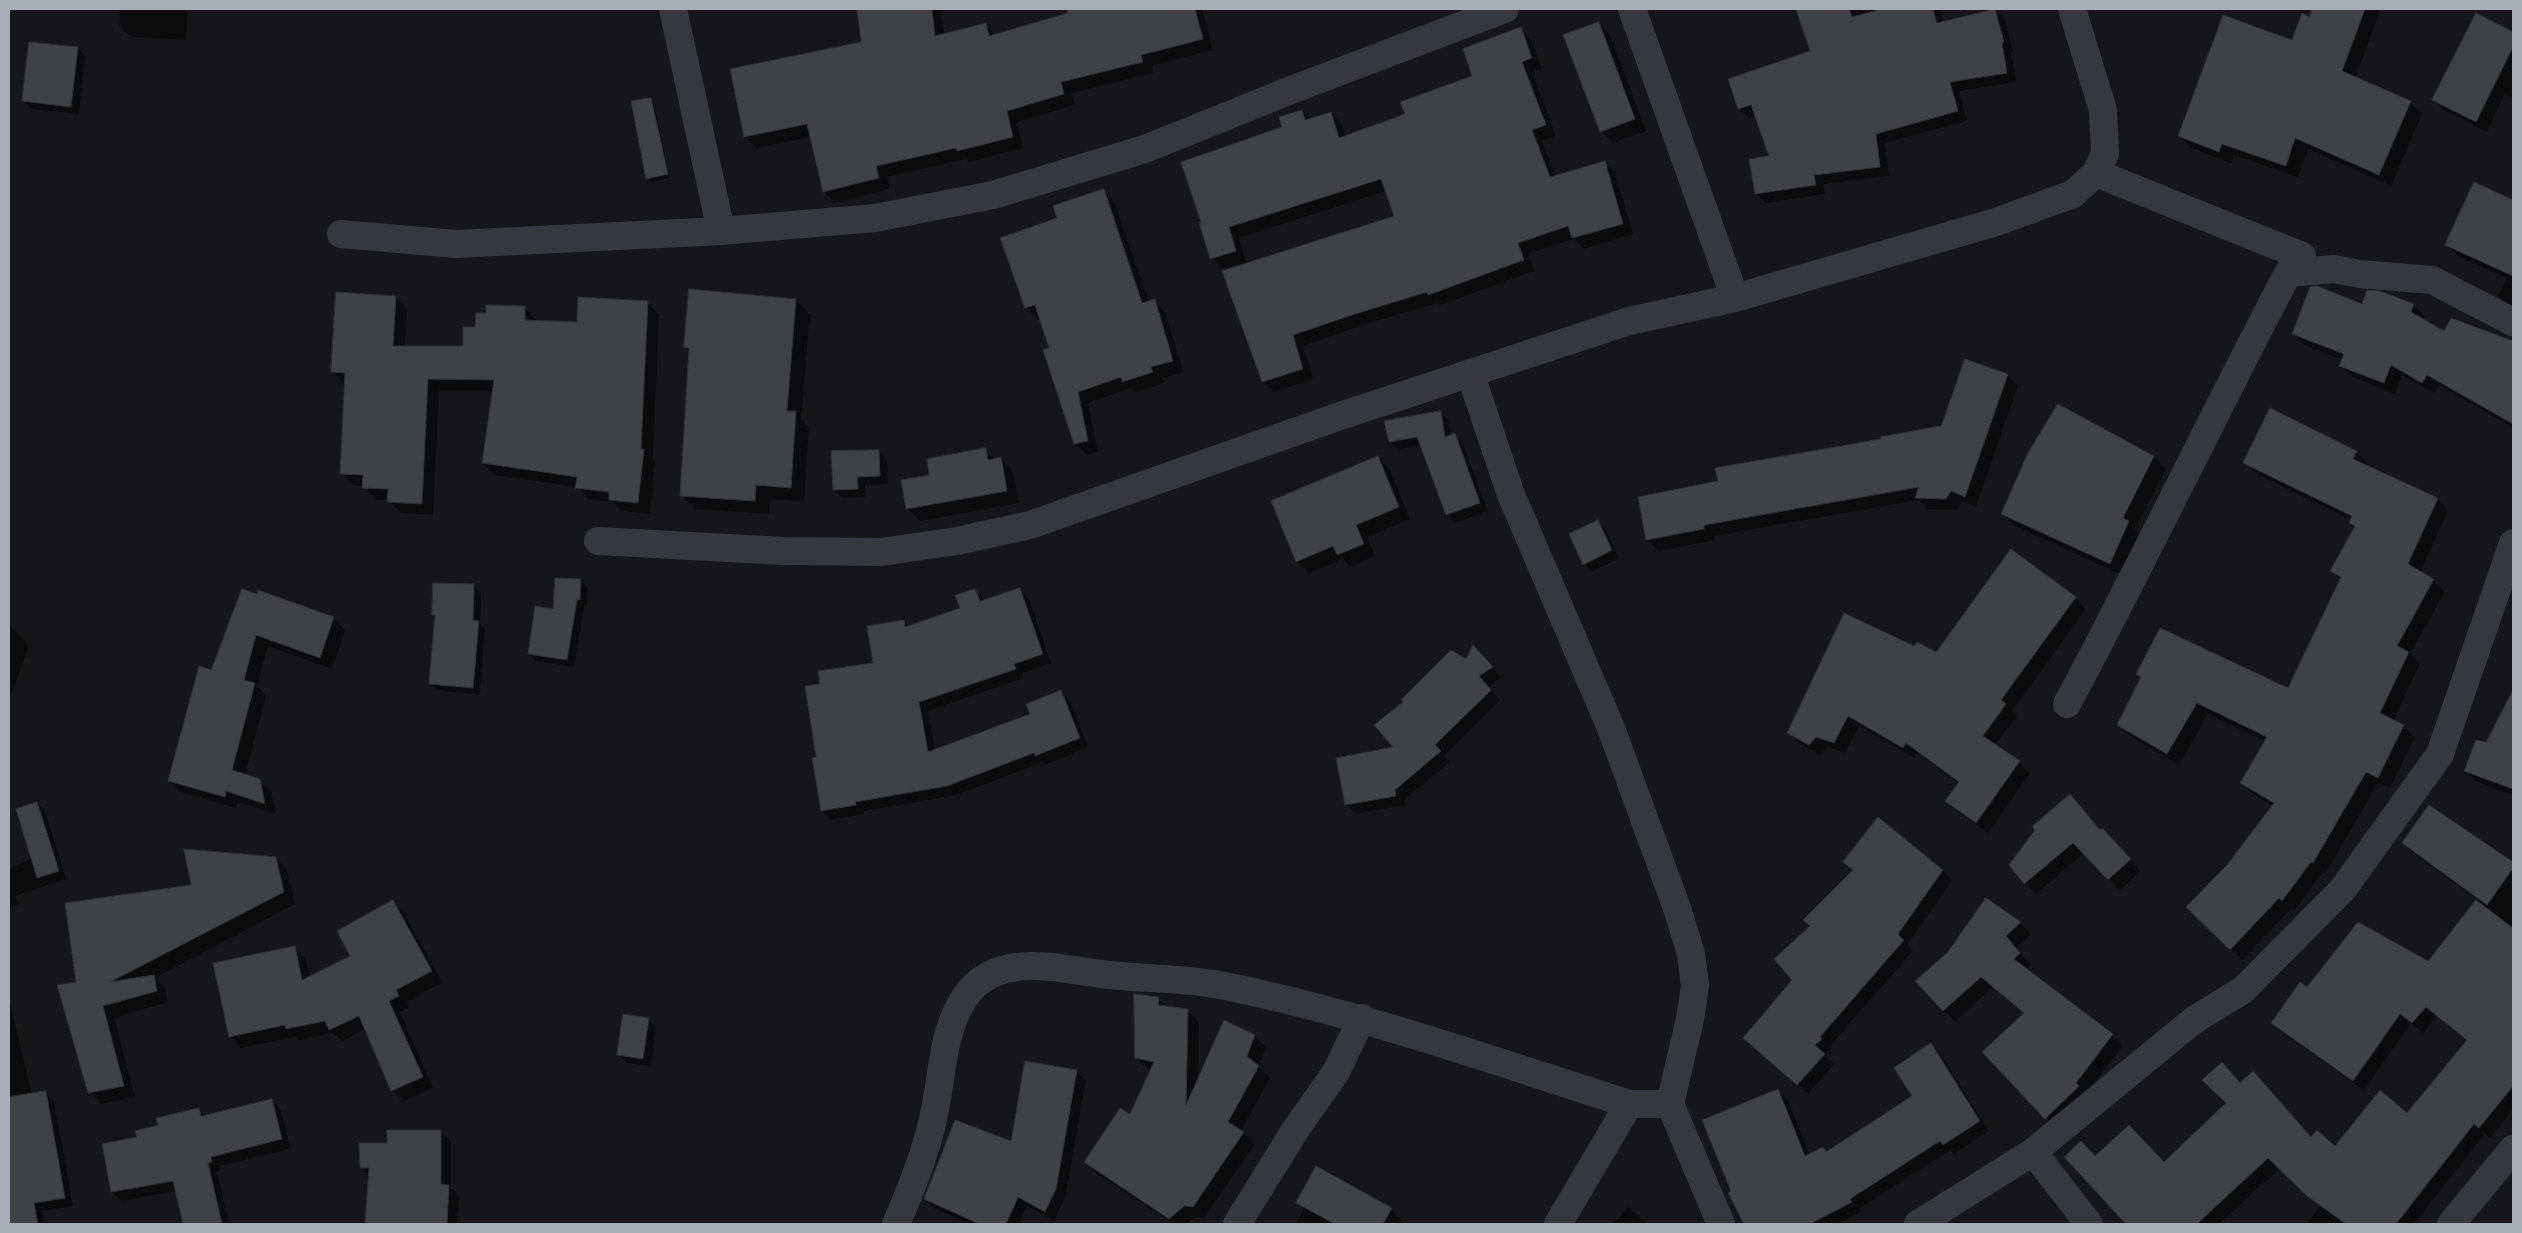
<!DOCTYPE html>
<html>
<head>
<meta charset="utf-8">
<style>
  body { margin:0 }
  #map { position:relative; width:2522px; height:1233px; overflow:hidden; background:#161618; font-family:Barlow,sans-serif }
  canvas { display:block }
  .frame { position:absolute; inset:0; border:10px solid #a8adb8; pointer-events:none }
</style>
</head>
<body>
<div id="map">
<canvas width="2522" height="1233"></canvas>
<div class="frame"></div>
</div>
<script>
const c = document.querySelector('canvas').getContext('2d');
c.lineJoin = 'round';
function fillPath(path, color) {
  c.fillStyle = color;
  c.fill(path, 'evenodd');
}
function stroke(path, color, width, dash) {
  c.strokeStyle = color;
  c.lineWidth = width;
  c.lineCap = dash ? 'butt' : 'round';
  c.setLineDash(dash || []);
  c.stroke(path);
}
const shadow = new Path2D(`
  M120 9H188L186 40 131 37 119 25Z
  M858 9H941L944 35 985 25 996 35 1069 14 1068 9H1202L1213 50 1152 66 1153 73 1071 93 1075 105 1017 122 1023 148 969 162 966 159 887 177 890 189 835 203 824 191 811 137 756 148 745 136 863 43Z
  M1798 9H1939L1943 22 1995 9 2004 18 2013 51 2011 52 2016 82 1959 91 1967 121 1885 143 1889 176 1823 184 1825 194 1766 203 1756 194 1770 157 1756 116 1749 118 1739 109 1812 52Z
  M2314 9H2381L2355 78 2410 102 2422 114 2391 186 2308 149 2298 177 2234 155 2231 163 2191 148 2179 136 2292 42 2310 18Z
  M2476 15 2513 34V99L2505 94 2487 132 2445 111 2434 100Z
  M1598 23 1610 35 1646 131 1613 143 1601 131Z
  M1520 29 1531 40 1542 69 1532 72 1556 136 1542 141 1556 177 1604 162 1615 173 1633 234 1584 249 1574 239 1528 253 1534 271 1440 305 1438 303 1366 324 1303 346 1313 379 1274 392 1263 382 1224 271 1396 217 1386 191 1239 238 1246 262 1222 269 1212 258 1284 128 1302 111 1310 120 1331 113 1342 124 1346 137 1406 115 1474 76Z
  M77 48 85 56 79 114 31 109 24 101Z
  M651 99 654 103 670 178 651 182 647 178Z
  M2475 183 2513 201V309L2498 296 2507 278 2458 256 2447 245Z
  M1103 190 1114 201 1149 302 1154 301 1165 312 1183 372 1162 378 1164 383 1135 392 1131 388 1088 403 1098 452 1087 455 1075 444 1051 348 1041 318 1038 319 1026 308 1002 239 1058 218Z
  M395 297 407 309 405 347 464 348 487 314 524 307 536 321 578 323 647 302 659 314 653 459 655 462 650 514 622 511 613 502 589 500 577 487 495 475 483 463 493 391H439L433 515 401 513 389 500H376L364 486 353 485 341 473 345 384 333 372Z
  M796 300 810 314 801 419 809 427 804 501 770 499 769 514 695 509 681 495 690 351 685 347Z
  M2413 305 2425 316 2423 320 2444 333 2452 319 2513 343 2512 427 2439 385 2434 393 2402 375 2395 394 2352 377 2341 366 2343 360 2304 345 2293 333 2363 306Z
  M2007 375 2018 386 1976 507 1963 501 1957 510 1927 509 1918 500 1714 536 1715 540 1658 551 1647 539 1719 482 1882 440 1942 427Z
  M2058 405 2154 457 2166 469 2135 529 2140 534 2122 575 2015 526 2003 513Z
  M1440 413 1448 420 1451 436 1454 435 1462 442 1488 511 1455 523 1447 515 1421 445 1398 450 1390 442Z
  M985 449 995 459 1001 458 1013 471 1019 503 920 521 908 509 931 476Z
  M879 451 887 459 888 484 865 485V497L842 498 834 490Z
  M2356 452 2368 463 2366 467 2437 499 2448 511 2420 573 2433 580 2445 592 2410 654 2420 664 2393 721 2403 726 2414 738 2390 788 2378 783 2325 874 2323 872 2294 911 2291 909 2242 960 2188 907 2228 865 2273 806 2253 794 2241 782 2265 741 2208 714 2179 765 2130 736 2119 724 2142 678 2138 674 2288 689 2341 580 2332 571 2355 528 2350 523 2351 520 2257 474 2245 463Z
  M1378 457 1390 470 1410 519 1367 537 1375 556 1350 567 1343 559 1309 573 1297 561Z
  M1598 522 1605 529 1619 558 1592 572 1584 564Z
  M581 580 588 587 587 607 584 606 574 667 536 661 529 654 555 611Z
  M474 586 481 593 480 624 485 629 480 695 437 690 430 683 436 617 433 615Z
  M1020 589 1029 599 1051 663 1022 673 1024 678 928 711 935 751 1031 714 1060 691 1070 701 1088 747 1045 765 1043 762 957 795 864 811V814L831 820 822 811 817 758 822 685 874 664 904 621 909 627 962 609 975 590 985 601Z
  M259 591 334 618 345 630 332 669 268 646 257 686 266 696 245 775 259 780 271 792 276 814 238 802 236 808 181 792 169 781 212 671Z
  M2075 598 2086 609 2012 711 2017 716 1995 745 2019 762 2030 773 1988 833 1958 812 1947 801 1959 784 1918 753 1914 758 1859 726 1845 753 1827 747 1820 755 1800 744 1789 733 1914 648 1936 654Z
  M9 624 29 646 9 700Z
  M1483 656 1501 677 1488 687 1500 700 1444 756 1450 762 1404 800 1405 805 1356 814 1346 804 1467 661Z
  M2513 692V795L2477 782 2466 771 2487 743Z
  M37 803 45 811 66 879 15 896 19 904 9 908V869L33 858Z
  M2429 806 2513 864V1109L2490 1138 2485 1134 2414 1224H2306L2321 1205 2280 1168 2220 1223 2221 1224H2128L2066 1157 2164 1164 2228 1103 2241 1084 2263 1083 2312 1138 2335 1148 2407 1114 2468 1041 2437 1016 2423 1033 2411 1023 2364 1090 2283 1033 2273 1023 2307 988 2428 963 2478 900 2414 854 2403 843Z
  M2036 830 2101 831 2141 871 2120 890 2084 853 2036 894 2025 883Z
  M276 858 287 870 295 904 155 978 165 988 168 1002 114 1018 135 1097 101 1104 90 1092 78 983 193 886Z
  M1845 862 1943 871 1952 880 1907 945 1913 951 1829 1047 1831 1050 1824 1055 1834 1064 1808 1094 1744 1038 1794 980 1811 926 1854 872Z
  M1986 900 2020 923 2031 934 2016 947 2030 965 2026 970 2112 1035 2123 1046 2057 1129 1984 1052 2025 1014 1993 987 1955 1021 1944 1010 1948 954Z
  M393 901 404 913 442 982 407 1002 409 1008 400 1012 433 1088 404 1101 392 1090 366 1029 342 1041 333 1033 299 1040 295 1037 241 1048 230 1036 294 947 306 959 310 978 352 957Z
  M1158 998 1168 1008 1187 1010 1199 1022 1198 1082 1254 1036 1266 1047 1258 1067 1270 1078 1241 1131 1255 1144 1204 1218 1195 1217 1187 1224H1173L1097 1174 1086 1162 1131 1115 1151 1070 1147 1069 1136 1058Z
  M9 999 32 1095 45 1093 54 1101 73 1206 42 1211 44 1224H9Z
  M648 1019 656 1027 651 1066 627 1063 619 1055Z
  M1931 1045 1941 1055 1989 1131 1954 1154 1950 1150 1859 1209 1861 1212 1838 1224H1747L1730 1193 1778 1091 1788 1100 1810 1155 1823 1148 1827 1152 1914 1097Z
  M1076 1071 1086 1080 1065 1199 1054 1220 1027 1206 1019 1224H970L934 1208 925 1198 1012 1143Z
  M272 1101 281 1110 290 1149 219 1166 220 1171 217 1172 229 1224H184L176 1191 122 1201 112 1192 138 1138 199 1109 206 1116Z
  M440 1131 451 1142V1188L459 1196 457 1224H367L369 1176 361 1168 389 1144Z
  M1297 1202 1391 1209 1402 1220 1399 1224H1296L1304 1209Z
  M1628 1207 1648 1224H1613Z
  M1957 1220 1961 1224H1951Z`);
const building = new Path2D(`
  M857 9H932L935 36 986 23 989 36 1068 13 1067 9H1195L1203 39 1141 55 1143 62 1061 82 1064 94 1007 111 1013 137 957 151 956 148 876 166 879 178 823 192 807 124 744 137 730 69 861 42Z
  M1796 9H1849L1852 17 1882 9H1933L1937 23 1995 9 2004 42H2002L2007 73 1950 82 1958 111 1876 134 1880 167 1814 175 1816 185 1755 194 1749 159 1769 156 1751 105 1738 109 1728 79 1810 51Z
  M2312 9H2365L2342 71 2411 101 2379 175 2295 138 2286 166 2222 144 2219 152 2178 136 2223 15 2292 40 2302 13 2309 17Z
  M2476 13 2513 32V47L2476 122 2432 100Z
  M1599 22 1635 119 1600 132 1563 35Z
  M1521 27 1532 58 1522 62 1546 125 1532 130 1550 177 1605 161 1623 224 1572 238 1568 226 1518 243 1524 260 1428 295 1427 292 1355 314 1293 335 1303 369 1262 382 1222 271 1394 216 1381 179 1229 227 1236 251 1210 259 1199 222H1201L1181 162 1282 127 1279 117 1302 110 1305 120 1331 112 1339 138 1405 114 1400 102 1472 76 1463 49Z
  M29 42 78 47 71 107 22 101Z
  M651 98 668 174 646 179 631 101Z
  M2474 182 2513 200V276L2445 245Z
  M1104 189 1142 303 1155 299 1173 361 1151 367 1153 372 1122 382 1121 377 1078 392 1088 441 1074 444 1043 350 1049 348 1035 305 1025 308 1000 238 1057 218 1053 206Z
  M2317 286 2362 304 2367 290 2380 291 2414 304 2411 312 2444 331 2451 318 2513 341V424L2427 375 2422 383 2391 365 2384 383 2339 366 2344 354 2292 334 2310 287Z
  M689 289 796 299 787 411H796L791 488 756 485 755 501 680 496 689 348 684 347Z
  M336 292 396 296 393 346H463V327H475L476 313H486V305L525 306V320L577 322 578 297 648 301 641 449H644L638 503 609 500V492L575 488 577 477 482 463 494 380 428 379 422 504 387 502 388 489 362 488 363 475 340 474 345 373 331 372Z
  M1965 359 2008 374 1965 497 1951 491 1946 499 1915 498 1919 487 1704 525V529L1646 540 1638 497 1718 481 1715 468 1881 439 1880 437 1941 426Z
  M2058 404 2154 456 2123 518 2129 521 2110 564 2001 514 2028 453Z
  M2270 408 2357 451 2353 459 2438 498 2408 564 2434 579 2397 646 2409 652 2380 713 2404 725 2378 778 2366 772 2313 863 2311 862 2282 901 2279 898 2230 950 2186 907 2227 865 2274 803 2240 783 2267 737 2197 703 2167 754 2117 725 2141 677 2136 674 2160 628 2288 688 2341 577 2330 571 2355 526 2349 523 2352 516 2243 463Z
  M1441 411 1445 437 1455 433 1480 503 1446 515 1417 437 1389 442 1384 421Z
  M986 448 988 460 1001 457 1007 491 906 509 901 480 929 475 927 459Z
  M879 450 880 476 857 477 858 489 833 490 831 451Z
  M1378 456 1399 507 1356 525 1364 544 1337 555 1333 546 1296 562 1271 501Z
  M1598 520 1612 550 1583 565 1569 534Z
  M2011 549 2076 597 2001 700 2006 704 1983 736 2020 761 1976 823 1945 801 1959 782 1906 743 1903 748 1848 716 1834 743 1816 737 1809 745 1787 733 1844 613 1914 646 1917 642 1936 652Z
  M555 578 581 579 580 600H577L567 660 528 654 535 606 553 609Z
  M433 583 474 584 473 620 479 621 473 688 429 684 435 615H432Z
  M1020 588 1043 654 1014 664 1016 669 919 702 928 752 1030 714 1026 704 1061 690 1080 738 1035 756 1034 753 947 786 855 802 856 805 821 811 812 758 816 757 805 686 820 684 818 671 873 663 867 626 904 620 905 627 960 608 955 595 975 589 980 601Z
  M242 589 257 594 258 590 334 617 320 658 256 635 244 680 255 683 232 770 260 779 265 804 226 791 225 797 168 781 199 666 211 670Z
  M1473 645 1493 667 1479 676 1491 690 1435 745 1441 751 1395 790 1396 796 1345 805 1336 758 1393 747 1374 725 1403 702 1401 700 1451 650 1466 659Z
  M2513 690V789L2464 771 2476 740 2486 742Z
  M2070 794 2100 830 2102 828 2131 859 2108 880 2073 843 2024 884 2009 865 2035 830 2032 827Z
  M37 802 59 871 37 878 16 809Z
  M2429 805 2513 862V868L2487 905 2402 843Z
  M1878 817 1943 870 1898 934 1904 940 1820 1037 1822 1039 1815 1045 1825 1054 1797 1085 1743 1038 1792 980 1774 959 1810 926 1803 920 1853 870 1843 862Z
  M184 849 276 857 284 892 110 982 154 975 157 991 103 1006 124 1086 88 1093 57 985 76 982 65 903 191 885Z
  M1986 898 2021 922 2006 936 2020 953 2014 959 2113 1034 2076 1083 2079 1086 2045 1119 1982 1052 2024 1013 1981 977 1943 1011 1915 981 1947 953Z
  M393 900 432 971 396 990 399 996 389 1001 423 1077 391 1091 359 1016 329 1030 325 1021 286 1029 285 1025 229 1037 213 963 295 946 302 980 350 956 337 931Z
  M2476 900 2513 928V1086L2479 1128 2474 1124 2396 1224H2346L2307 1196 2268 1158 2197 1224H2126L2064 1157 2081 1141 2095 1156 2129 1125 2164 1162 2226 1103 2202 1080 2222 1062 2240 1083 2253 1071 2311 1137 2317 1130 2335 1146 2380 1090 2407 1113 2467 1040 2426 1007 2412 1023 2400 1014 2353 1081 2271 1023 2300 982 2307 987 2358 922 2428 961Z
  M1134 994 1159 997 1158 1005 1188 1009 1186 1105 1224 1020 1255 1035 1247 1056 1259 1066 1228 1122 1244 1132 1193 1207 1184 1206 1169 1219 1084 1162 1120 1108 1130 1114 1154 1062 1135 1058Z
  M623 1014 649 1018 643 1059 617 1055Z
  M1931 1043 1980 1121 1943 1145 1940 1141 1850 1199 1852 1202 1810 1224H1744L1728 1193 1731 1191 1702 1120 1778 1089 1805 1156 1823 1147 1826 1152 1912 1096 1894 1068Z
  M1025 1061 1077 1070 1056 1189 1045 1212 1018 1197 1006 1224H979L924 1199 955 1120 1011 1141Z
  M46 1091 65 1198 34 1203 38 1224H9V1097Z
  M272 1099 282 1139 211 1157 212 1162 208 1163 222 1224H183L173 1181 111 1192 102 1144 137 1137 135 1131 158 1125 156 1118 199 1108 201 1116Z
  M387 1130H441V1184L449 1185 447 1224H365L369 1168H360L359 1143H387Z
  M1316 1166 1392 1208 1383 1224H1335L1296 1203Z`);
const minor = new Path2D(`
  M673 9 721 231
  M1632 9 1735 298
  M2096 173 2302 256 2288 273 2334 269 2360 274 2432 280 2513 322
  M341 234 456 244 721 231 875 218 993 195 1145 149 1291 90 1505 9
  M1470 373 1510 492 1611 728 1678 911 1691 954 1695 986 1690 1019 1670 1104 1721 1224
  M598 541 784 551 881 552 957 541 1030 525 1340 416 1629 321 1735 298 1996 222 2073 194 2096 173 2105 153 2103 110 2072 9
  M2067 704C2143 562 2213 416 2288 273
  M2033 1152 2089 1224
  M896 1224C911 1189 925 1155 933 1119 943 1078 941 1028 968 993 1002 950 1063 970 1109 975 1146 979 1183 978 1220 985 1360 1013 1494 1061 1629 1104H1670
  M1237 1224 1296 1129 1336 1072 1362 1018
  M1558 1224 1629 1104
  M1918 1224 2033 1152 2194 1020 2243 990 2343 889 2440 754 2513 543
  M2451 1224 2513 1149`);
fillPath(shadow, '#0007');
fillPath(building, '#404145');
stroke(building, '#303034', 1);
stroke(minor, '#37383d', 28);
</script>
</body>
</html>
